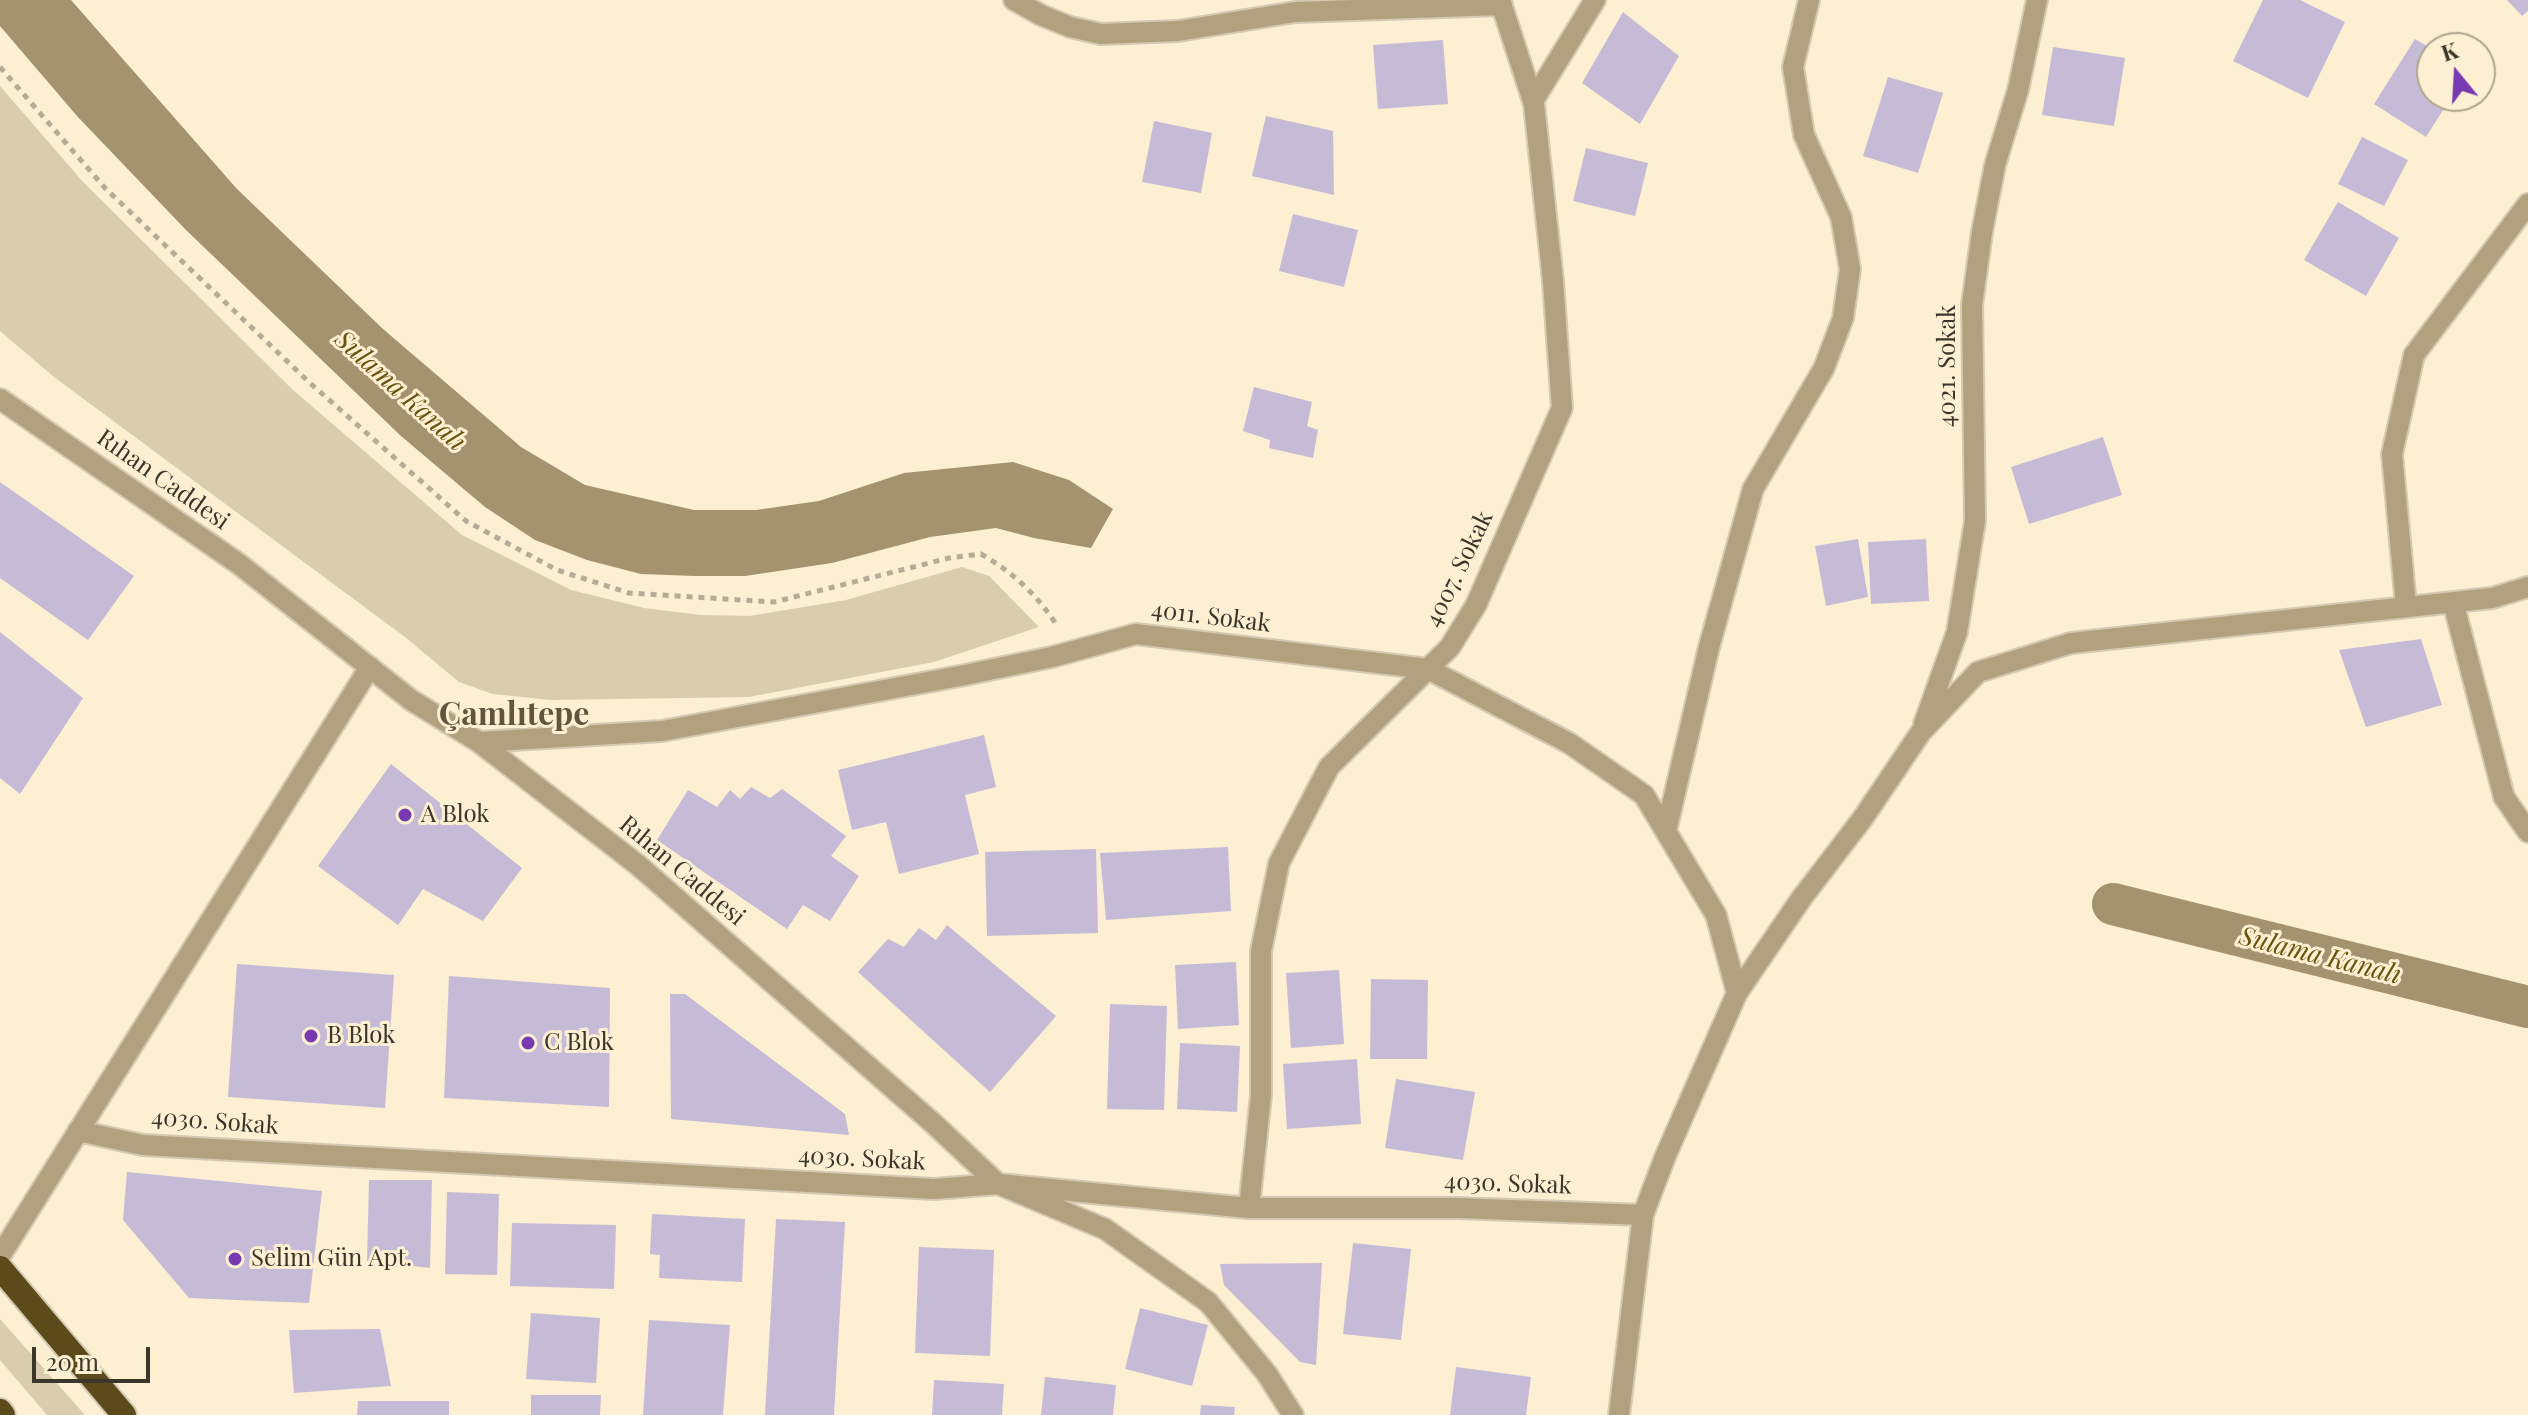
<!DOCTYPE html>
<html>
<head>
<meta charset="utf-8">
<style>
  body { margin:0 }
  #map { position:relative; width:2528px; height:1415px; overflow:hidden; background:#fcefd2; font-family:"Playfair Display",serif }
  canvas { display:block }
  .north { position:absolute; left:2416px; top:32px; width:80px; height:80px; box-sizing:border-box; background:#fcefd2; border:2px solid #afa58f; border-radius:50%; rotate:342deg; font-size:22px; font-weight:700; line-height:32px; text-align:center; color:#3b362b }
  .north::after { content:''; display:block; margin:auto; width:28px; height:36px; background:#773ab0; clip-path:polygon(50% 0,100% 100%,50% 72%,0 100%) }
  .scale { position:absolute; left:32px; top:1347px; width:118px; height:36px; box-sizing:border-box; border:4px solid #3b362b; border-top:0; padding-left:10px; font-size:24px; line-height:28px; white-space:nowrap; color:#3b362b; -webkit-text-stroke:6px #fcefd2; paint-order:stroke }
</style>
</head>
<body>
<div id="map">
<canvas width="2528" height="1415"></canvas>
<div class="north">K</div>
<div class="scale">20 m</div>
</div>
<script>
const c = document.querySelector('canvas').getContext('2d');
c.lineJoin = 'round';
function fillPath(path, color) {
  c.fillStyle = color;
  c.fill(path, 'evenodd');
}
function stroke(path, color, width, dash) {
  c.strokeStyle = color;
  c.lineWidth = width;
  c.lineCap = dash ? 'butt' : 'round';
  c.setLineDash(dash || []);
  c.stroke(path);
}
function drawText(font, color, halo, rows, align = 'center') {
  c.font = font + ' "Playfair Display",serif';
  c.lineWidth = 6;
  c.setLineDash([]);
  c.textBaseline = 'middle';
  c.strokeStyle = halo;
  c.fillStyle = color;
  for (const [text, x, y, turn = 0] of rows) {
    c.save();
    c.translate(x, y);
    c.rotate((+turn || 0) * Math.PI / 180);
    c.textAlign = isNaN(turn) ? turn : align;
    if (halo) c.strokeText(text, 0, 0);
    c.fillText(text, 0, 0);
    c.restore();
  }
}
const green = new Path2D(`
  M0 86 84 183 293 390 462 535 571 590 644 608 701 615 749 616 846 600 962 567 989 576 1039 627 934 662 749 697 550 700 493 694 459 682 405 637 54 377 0 331Z
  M0 1319 85 1415H47L0 1360Z`);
const water = new Path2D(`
  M0 0H71L237 189 383 329 521 447 585 485 694 510H756L819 501 904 473 1013 462 1069 480 1113 509 1091 548 1034 538 996 528 930 537 832 563 745 576H695L641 574 587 560 535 540 485 507 401 436 186 230 77 116 0 26Z`);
const canal = new Path2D(`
  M2113 904 2528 1007`);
const building = new Path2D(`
  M2263 0H2300L2345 22 2308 98 2233 61Z
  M2507 0H2528V11L2522 16Z
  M1623 12 1679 56 1640 124 1582 83Z
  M2415 39 2432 49V96H2452L2426 137 2374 104Z
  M1443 40 1448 104 1378 109 1373 45Z
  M2053 47 2125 58 2114 126 2042 115Z
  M1888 77 1943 93 1918 173 1863 156Z
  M1266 116 1333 131 1334 195 1252 176Z
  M1154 121 1212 133 1201 193 1142 182Z
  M2362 137 2408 160 2384 206 2338 184Z
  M1586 148 1648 163 1635 216 1573 201Z
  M2338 202 2399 238 2366 296 2304 260Z
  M1293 214 1358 230 1344 287 1279 271Z
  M1254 387 1312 402 1307 426 1318 430 1313 458 1269 448 1270 440 1243 431Z
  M2103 437 2122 495 2029 524 2011 467Z
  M0 482 134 576 88 640 0 578Z
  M1858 539 1868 597 1826 606 1815 546Z
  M1926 539 1929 601 1871 604 1868 542Z
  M0 632 83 698 20 794 0 778Z
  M2421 639 2442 705 2366 727 2339 650Z
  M984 735 996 787 965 795 979 854 899 874 886 822 852 830 838 770Z
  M391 764 522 868 483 921 423 889 398 925 318 866Z
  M751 787 770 798 782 789 846 836 831 856 859 876 830 921 803 905 787 929 657 840 688 790 717 807 730 790 740 799Z
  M1228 847 1231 911 1106 920 1100 853Z
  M1096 849 1098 933 987 936 985 852Z
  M947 925 1056 1016 990 1092 858 972 888 939 904 947 919 928 936 940Z
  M1236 962 1239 1025 1178 1029 1175 965Z
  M237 964 394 975 385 1108 228 1097Z
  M1339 970 1344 1044 1291 1048 1286 973Z
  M449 976 610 988 609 1107 444 1098Z
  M1371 979 1428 980 1427 1059H1370Z
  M670 994H685L845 1114 849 1135 671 1119Z
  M1110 1004 1167 1006 1164 1110 1107 1109Z
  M1180 1043 1240 1046 1237 1112 1177 1109Z
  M1357 1059 1361 1124 1287 1129 1283 1064Z
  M1396 1079 1475 1092 1463 1160 1385 1148Z
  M127 1172 322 1191 309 1303 189 1298 123 1220Z
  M369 1180H432L430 1268 367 1261Z
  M447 1192 499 1194 497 1275 445 1274Z
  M652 1214 745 1219 742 1282 659 1278 660 1255 650 1254Z
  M776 1219 845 1222 834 1415H765Z
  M512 1223 616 1225 614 1289 510 1286Z
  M1353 1243 1411 1249 1401 1340 1343 1334Z
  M919 1247 994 1250 990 1356 915 1353Z
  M1322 1263 1316 1365 1300 1362 1224 1285 1220 1264Z
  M1140 1308 1208 1325 1192 1386 1125 1369Z
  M531 1313 600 1318 596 1383 526 1379Z
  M649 1320 730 1325 723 1415H643Z
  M380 1329 391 1386 294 1393 289 1330Z
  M1456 1367 1531 1377 1526 1415H1450Z
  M1045 1377 1116 1385 1113 1415H1041Z
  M934 1380 1004 1384 1002 1415H932Z
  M531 1395H601L600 1415H531Z
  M358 1401H449V1415H357Z
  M1201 1405 1235 1407 1234 1415H1200Z`);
const path = new Path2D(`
  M0 67 105 188 310 383 466 521 557 570 629 593 774 602 949 558 981 554C1013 572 1038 596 1058 627`);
const minor = new Path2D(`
  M1014 0 1041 15 1070 27 1101 34 1178 31 1295 12 1502 5
  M1533 101 1595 0
  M0 399 239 564 411 700 479 742 638 865 934 1124 998 1184 1105 1229 1208 1302 1267 1374 1293 1415
  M2453 602 2504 797 2528 832
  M2406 606 2392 454 2414 355 2528 204
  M1924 724 1957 632 1975 521 1972 305 1982 232 1995 165 2018 90 2037 0
  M479 742 662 731 960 676 1052 657 1136 634 1428 669 1569 743 1644 795 1716 915 1737 993
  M1666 831 1709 647 1753 489 1824 368 1843 318 1850 269 1841 217 1804 135 1793 67 1809 0
  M78 1131 143 1145 934 1189 998 1184 1249 1208H1458L1643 1215
  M1249 1208 1261 1095V951L1279 863 1329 767 1450 647 1476 605 1562 408 1553 281 1534 104 1500 0
  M0 1256 370 667
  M1619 1415 1643 1215 1665 1157 1737 993 1801 899 1863 818 1921 732 1978 672 2071 643 2492 598 2528 587`);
const highway = new Path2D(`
  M0 1268 124 1415
  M0 1411 3 1415`);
const markers = [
  [405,815,8,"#773ab0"],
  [311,1036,8,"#773ab0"],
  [528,1043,8,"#773ab0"],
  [235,1259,8,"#773ab0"]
];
const streetNames = [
  ["4021. Sokak",1948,366,-90],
  ["Rıhan Caddesi",163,480,35],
  ["4007. Sokak",1459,569,-64],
  ["4011. Sokak",1211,617,7],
  ["Rıhan Caddesi",682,871,40],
  ["4030. Sokak",215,1122,4],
  ["4030. Sokak",862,1159,3],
  ["4030. Sokak",1508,1184,2]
];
const poiNames = [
  ["A Blok",421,815],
  ["B Blok",327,1036],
  ["C Blok",544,1043],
  ["Selim Gün Apt.",251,1259]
];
const waterNames = [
  ["Sulama Kanalı",400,391,42],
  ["Sulama Kanalı",2320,956,14]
];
const districtNames = [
  ["Çamlıtepe",514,715]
];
fillPath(green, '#dacdae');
fillPath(water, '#a4936e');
stroke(canal, '#a4936e', 42);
fillPath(building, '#c6bbd7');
stroke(minor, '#d5cab1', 24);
stroke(highway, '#d5cab1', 28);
stroke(path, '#b6ac96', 5, [6, 6]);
stroke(minor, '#b1a17e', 20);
stroke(highway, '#5d4a1b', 24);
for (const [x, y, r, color] of markers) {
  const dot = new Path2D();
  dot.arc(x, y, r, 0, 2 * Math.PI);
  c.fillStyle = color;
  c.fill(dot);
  stroke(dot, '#fcefd2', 3);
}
drawText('24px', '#3b362b', '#fcefd2', streetNames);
drawText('24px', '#3b362b', '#fcefd2', poiNames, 'left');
drawText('italic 26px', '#6a520f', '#fcefd2', waterNames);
drawText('bold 32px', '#61563d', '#fcefd2', districtNames);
</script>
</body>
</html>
